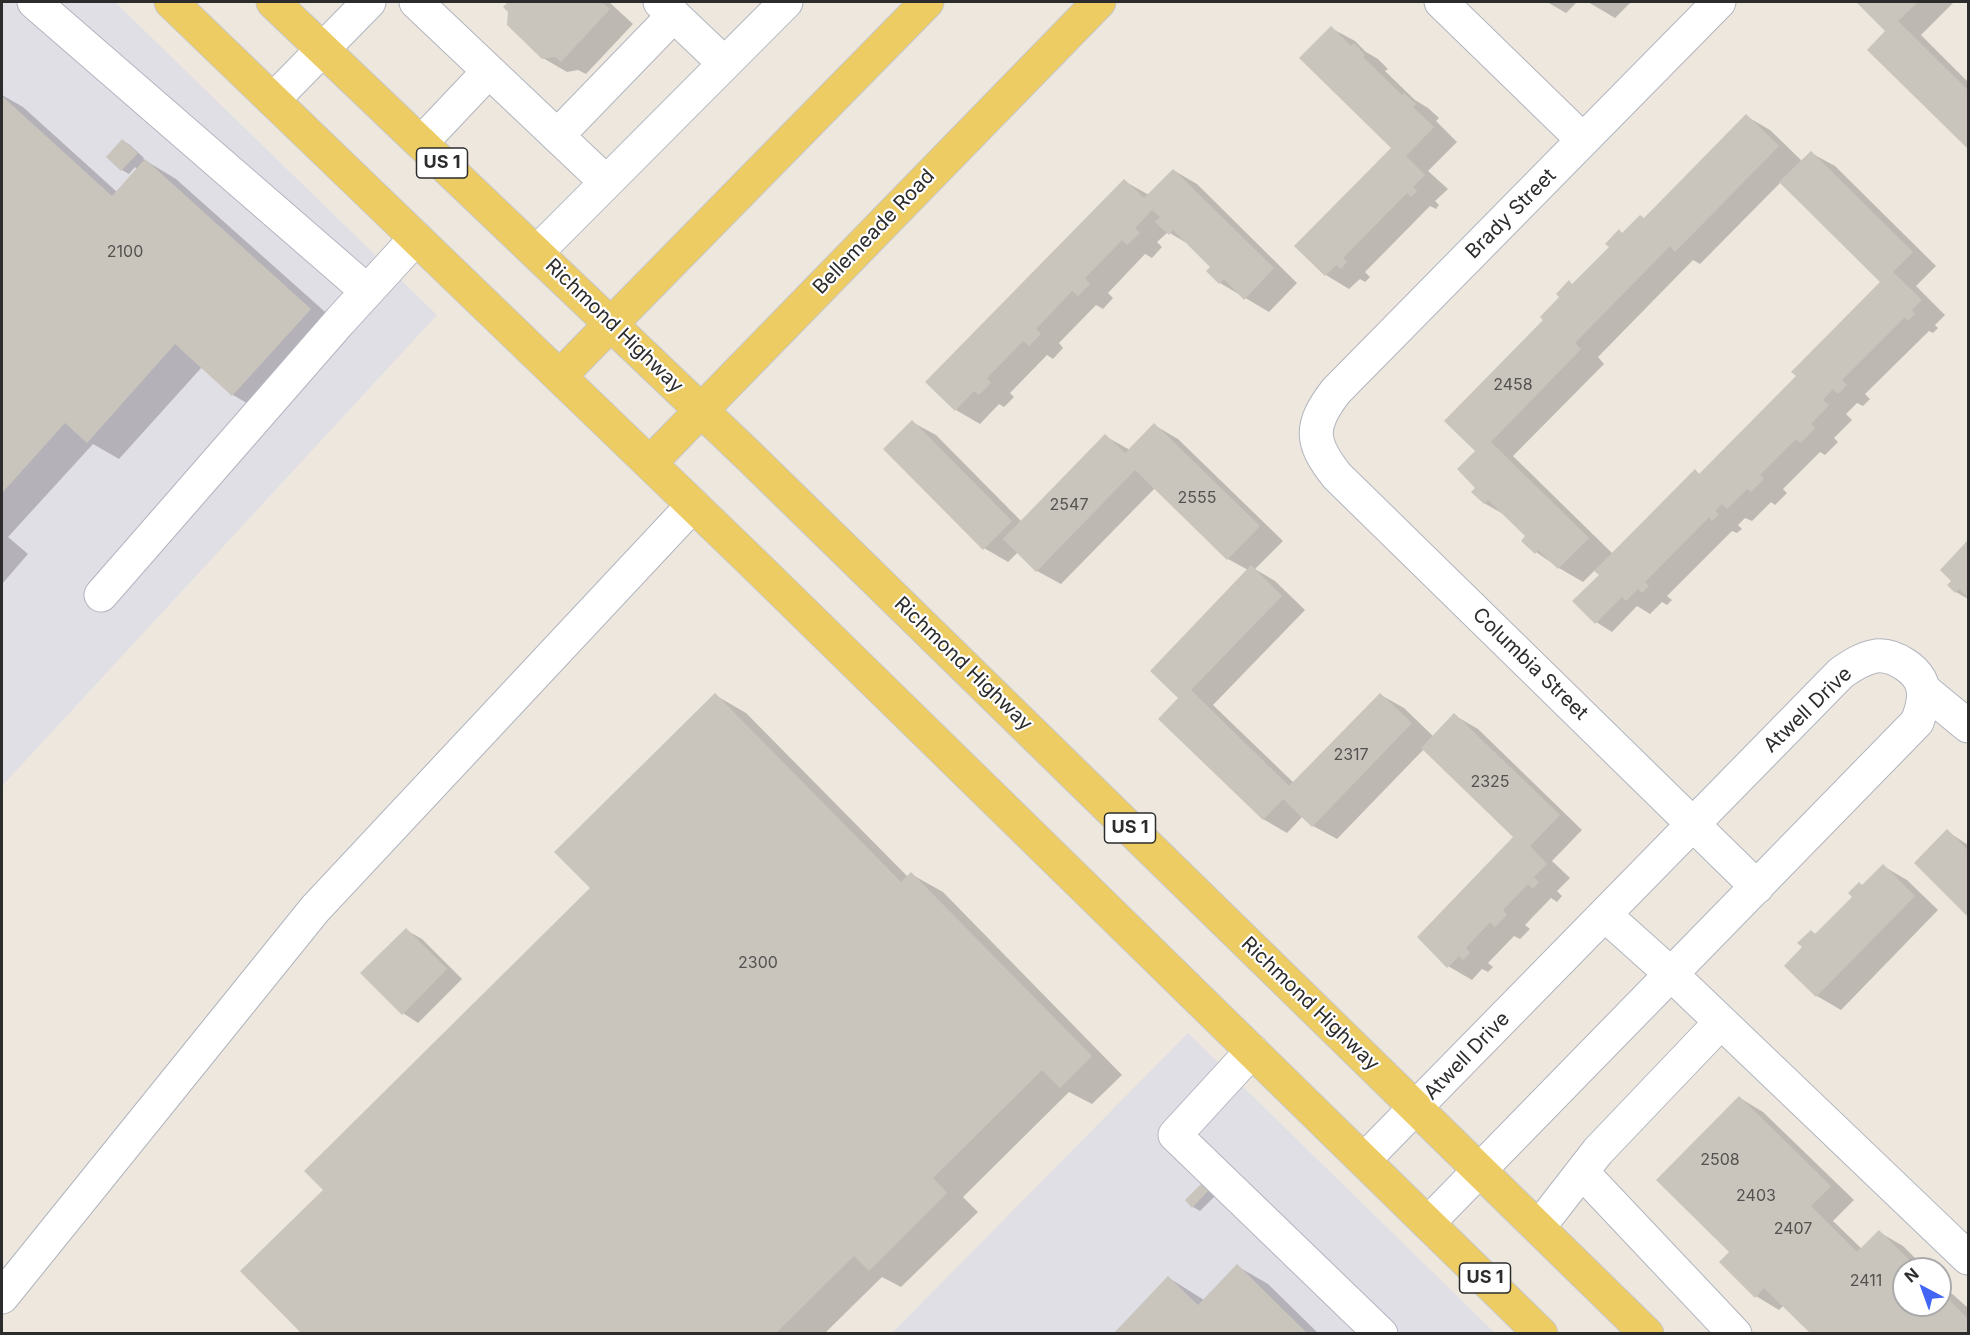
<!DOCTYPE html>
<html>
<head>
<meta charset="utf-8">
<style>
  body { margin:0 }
  #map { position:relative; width:1970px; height:1335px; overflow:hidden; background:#ede7de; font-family:Inter,sans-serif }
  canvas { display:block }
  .frame { position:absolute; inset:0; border:3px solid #2c2c2c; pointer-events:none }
  .north { position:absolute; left:1892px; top:1257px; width:60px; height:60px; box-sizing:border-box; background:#fff; border:2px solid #ababab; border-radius:50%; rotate:319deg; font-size:16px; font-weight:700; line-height:24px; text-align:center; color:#2c2c2c }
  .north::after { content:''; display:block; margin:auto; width:21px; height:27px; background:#4365f5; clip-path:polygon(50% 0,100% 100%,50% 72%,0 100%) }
</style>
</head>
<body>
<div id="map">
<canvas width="1970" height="1335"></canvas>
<div class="frame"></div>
<div class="north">N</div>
</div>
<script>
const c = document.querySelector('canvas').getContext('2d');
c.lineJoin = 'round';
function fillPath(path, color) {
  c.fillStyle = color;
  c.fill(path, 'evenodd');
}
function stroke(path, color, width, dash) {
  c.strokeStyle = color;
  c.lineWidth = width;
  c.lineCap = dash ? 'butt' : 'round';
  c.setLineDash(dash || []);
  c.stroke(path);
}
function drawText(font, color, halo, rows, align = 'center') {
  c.font = font + ' Inter,sans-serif';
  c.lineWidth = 4.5;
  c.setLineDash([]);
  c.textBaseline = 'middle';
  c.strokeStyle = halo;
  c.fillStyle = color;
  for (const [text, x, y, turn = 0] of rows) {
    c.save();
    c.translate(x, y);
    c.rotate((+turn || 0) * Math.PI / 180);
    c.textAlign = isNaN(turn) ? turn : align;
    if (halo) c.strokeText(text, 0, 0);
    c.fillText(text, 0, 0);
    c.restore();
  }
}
const industrial = new Path2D(`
  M2 2H115L437 315 2 786Z
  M1188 1033 1495 1333 891 1334Z`);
const shadow = new Path2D(`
  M510 2H609L633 24 586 74 578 70 567 72 543 58 505 7Z
  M1547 2H1577L1566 13Z
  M1588 2H1631L1615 18Z
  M1859 2H1954L1921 35 1968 82V147L1869 50 1888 31Z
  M1331 28 1355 41 1366 52 1378 59 1388 69 1385 71 1415 100 1428 108 1439 118 1436 121 1457 142 1428 171 1448 189 1435 201 1439 205 1436 209 1430 206 1365 272 1370 277 1365 282 1360 279 1349 289 1326 275 1393 148Z
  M2 95 23 107 117 192 137 169 135 167 129 174 122 170 123 141 130 145 144 158 143 159 176 179 342 327 264 413 233 395 202 367 119 459 93 444 8 537 28 554 2 584Z
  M1746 116 1770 130 1802 161 1811 153 1835 166 1936 266 1916 286 1945 315 1935 325 1938 328 1933 333 1929 331 1865 394 1870 399 1863 406 1857 403 1846 414 1852 420 1834 438 1838 442 1825 455 1820 452 1783 489 1787 493 1775 505 1771 502 1752 521 1745 518 1738 525 1742 529 1737 533 1732 531 1667 596 1672 600 1667 605 1662 602 1650 614 1637 606 1612 632 1596 622 1605 579 1595 570 1583 582 1559 568 1536 552 1527 536 1505 515 1484 503 1478 488 1477 451 1545 320 1573 285 1624 234 1645 219ZM1781 182 1882 282 1798 376 1701 475 1695 471 1613 554 1513 456 1604 364 1598 357 1693 260 1700 264Z
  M1173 170 1197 184 1297 283 1269 312 1220 283 1212 267 1190 245 1168 232 1157 242 1162 247 1152 258 1145 254 1108 293 1113 298 1103 309 1096 305 1059 343 1063 348 1053 359 1047 355 1010 393 1014 397 1004 407 999 404 980 424 956 410 1124 181 1149 195Z
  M912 422 936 435 1022 522 1105 436 1130 450 1154 425 1178 439 1283 541 1255 569 1275 581 1305 610 1213 705 1294 783 1381 695 1404 708 1434 737 1454 715 1478 729 1582 830 1552 861 1570 878 1557 891 1562 896 1557 902 1551 898 1525 925 1530 929 1520 939 1514 936 1488 963 1493 967 1488 972 1482 969 1472 980 1448 966 1515 837 1424 749 1337 839 1313 826 1303 816 1287 833 1263 819 1180 698 1248 570 1228 559 1155 488 1061 584 1037 571 1018 552 1008 562 984 548Z
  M1968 543V599L1956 592 1953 581 1942 570Z
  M715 695 746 713 908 877 911 874 943 892 1122 1075 1092 1104 1069 1092 963 1197 978 1212 901 1287 882 1277 824 1334H304L325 1190 592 888Z
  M1947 831 1968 845V915L1916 863Z
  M1883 866 1907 880 1938 910 1841 1010 1817 996 1786 966 1804 947 1811 932 1816 934Z
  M406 930 422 939 462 979 418 1023 403 1013Z
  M1740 1098 1763 1112 1854 1200 1833 1221 1862 1249 1879 1232 1903 1246 1926 1269H1904V1305H1940V1283L1968 1308V1334H1813L1784 1305 1779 1310 1756 1296 1731 1252Z
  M1203 1185 1216 1195 1200 1211 1193 1207Z
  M1237 1266 1268 1284 1319 1334H1115L1169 1278 1204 1300Z`);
const building = new Path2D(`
  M508 2H602L610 9 561 62 555 57 542 59 507 25 508 12 503 7Z
  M1856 2H1918L1898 21 1968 90V149L1867 50 1885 31Z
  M1331 26 1351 46 1354 43 1365 55 1363 57 1402 95 1404 93 1416 104 1413 107 1434 127 1406 156 1425 175 1413 187 1417 191 1411 197 1407 193 1343 258 1347 262 1341 269 1336 265 1325 276 1294 246 1391 148 1299 58Z
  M2 96 112 196 145 159 311 309 232 396 175 344 87 443 65 423 2 493Z
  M1746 114 1779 146 1675 252 1670 246 1575 343 1581 349 1491 442 1589 538 1558 569 1538 550 1535 554 1521 541 1525 536 1488 500 1484 504 1471 492 1475 488 1457 469 1475 451 1444 421 1543 320 1540 317 1559 297 1556 294 1569 280 1572 284 1609 247 1605 244 1619 229 1622 233 1640 215 1644 218Z
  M122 139 138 153 121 171 106 157Z
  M1811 151 1913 252 1893 272 1922 300 1912 310 1915 314 1908 321 1905 317 1842 380 1847 385 1838 394 1833 389 1823 400 1829 405 1811 424 1815 428 1801 443 1796 439 1760 475 1764 479 1751 492 1747 489 1727 509 1722 504 1715 511 1719 514 1712 521 1709 517 1645 582 1649 586 1642 593 1638 589 1626 601 1622 597 1595 624 1572 601 1599 575 1594 571 1695 469 1699 474 1796 376 1791 372 1880 282 1779 182Z
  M1173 169 1274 268 1244 300 1224 279 1219 284 1206 271 1210 267 1173 230 1169 235 1155 222 1160 217 1152 210 1135 228 1140 233 1127 245 1122 240 1085 278 1090 284 1078 296 1072 291 1036 329 1041 334 1029 346 1023 341 987 378 991 383 979 395 974 391 955 411 925 382 1124 179 1144 198Z
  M912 420 1012 521 983 550 883 449Z
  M1154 423 1260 526 1227 560 1135 470 1036 572 1003 539 1105 434 1125 453Z
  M1968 540V598L1959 589 1955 593 1947 585 1951 581 1940 570Z
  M1251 565 1282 596 1191 690 1289 786 1380 693 1412 723 1312 827 1283 799 1263 820 1158 719 1178 698 1150 671Z
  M715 693 901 882 911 872 1092 1056 1060 1088 1042 1070 933 1178 947 1193 869 1271 854 1256 775 1334H302L240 1271 323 1190 304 1171 590 888 554 852Z
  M1454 713 1560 815 1530 846 1547 864 1534 877 1539 882 1533 889 1528 884 1503 910 1507 915 1495 927 1490 922 1466 948 1470 953 1463 960 1459 956 1447 968 1417 937 1513 837 1421 748Z
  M1947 829 1968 850V917L1914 863Z
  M1883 864 1915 896 1816 997 1784 966 1802 947 1797 943 1811 930 1815 934 1852 897 1848 893 1859 882 1862 885Z
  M406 928 447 969 402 1015 360 973Z
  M1739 1096 1831 1186 1811 1206 1857 1252 1879 1230 1918 1269H1904V1305H1940V1291L1968 1319V1334H1811L1764 1288 1755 1298 1719 1262 1729 1252 1656 1180Z
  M1202 1183 1209 1190 1192 1208 1185 1200Z
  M1237 1264 1308 1334H1113L1168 1276 1198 1305Z`);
const minor = new Path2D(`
  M34 2 367 291
  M416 2 606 182
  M660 2 724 63
  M1441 2 1583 140
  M1719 2 1336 391C1309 426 1310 442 1337 476L1757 887
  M273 100 369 2
  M557 136 674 15
  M421 143 489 71
  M537 252 786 2
  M101 595 340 321 416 238
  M1923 689 1968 726
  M1605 915 1671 974 1968 1258
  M1252 1051 1175 1135 1381 1334
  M1364 1160 1841 673C1851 666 1863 658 1876 656 1894 654 1920 670 1923 689 1925 700 1921 712 1917 722L1428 1223
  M1582 1172 1735 1334
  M1539 1227 1598 1151 1721 1022
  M2 1297 315 909 693 505`);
const major = new Path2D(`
  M171 2 751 561 1541 1334
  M273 2 748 455 1647 1334
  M560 376 927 2
  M650 463 1099 2`);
const numberNames = [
  ["2100",125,252],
  ["2458",1513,385],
  ["2555",1197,498],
  ["2547",1069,505],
  ["2317",1351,755],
  ["2325",1490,782],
  ["2300",758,963],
  ["2508",1720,1160],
  ["2403",1756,1196],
  ["2407",1793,1229],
  ["2411",1866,1281]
];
const shields = [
  [442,163,51],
  [1130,828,51],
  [1485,1278,51]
];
const shieldNames = [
  ["US 1",442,163],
  ["US 1",1130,828],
  ["US 1",1485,1278]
];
const streetNames = [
  ["Brady Street",1511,214,-45],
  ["Bellemeade Road",874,232,-46],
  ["Richmond Highway",614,326,44],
  ["Richmond Highway",963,664,44],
  ["Columbia Street",1530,664,44],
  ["Atwell Drive",1808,710,-44],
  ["Richmond Highway",1310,1004,44],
  ["Atwell Drive",1467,1056,-46]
];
fillPath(industrial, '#e1dfe6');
fillPath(shadow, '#0003');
fillPath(building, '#c9c5bd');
stroke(minor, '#b2b5bf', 35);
stroke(major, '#c8c8c8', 35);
stroke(minor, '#fff', 33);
stroke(major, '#edcc63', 33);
drawText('16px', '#535250', null, numberNames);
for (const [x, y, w] of shields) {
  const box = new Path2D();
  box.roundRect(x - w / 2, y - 15, w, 30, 4.5);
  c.fillStyle = '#fff';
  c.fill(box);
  stroke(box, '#2c2c2c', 1.5);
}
drawText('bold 18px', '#2c2c2c', null, shieldNames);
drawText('20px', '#2c2c2c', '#fff', streetNames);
</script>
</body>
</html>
